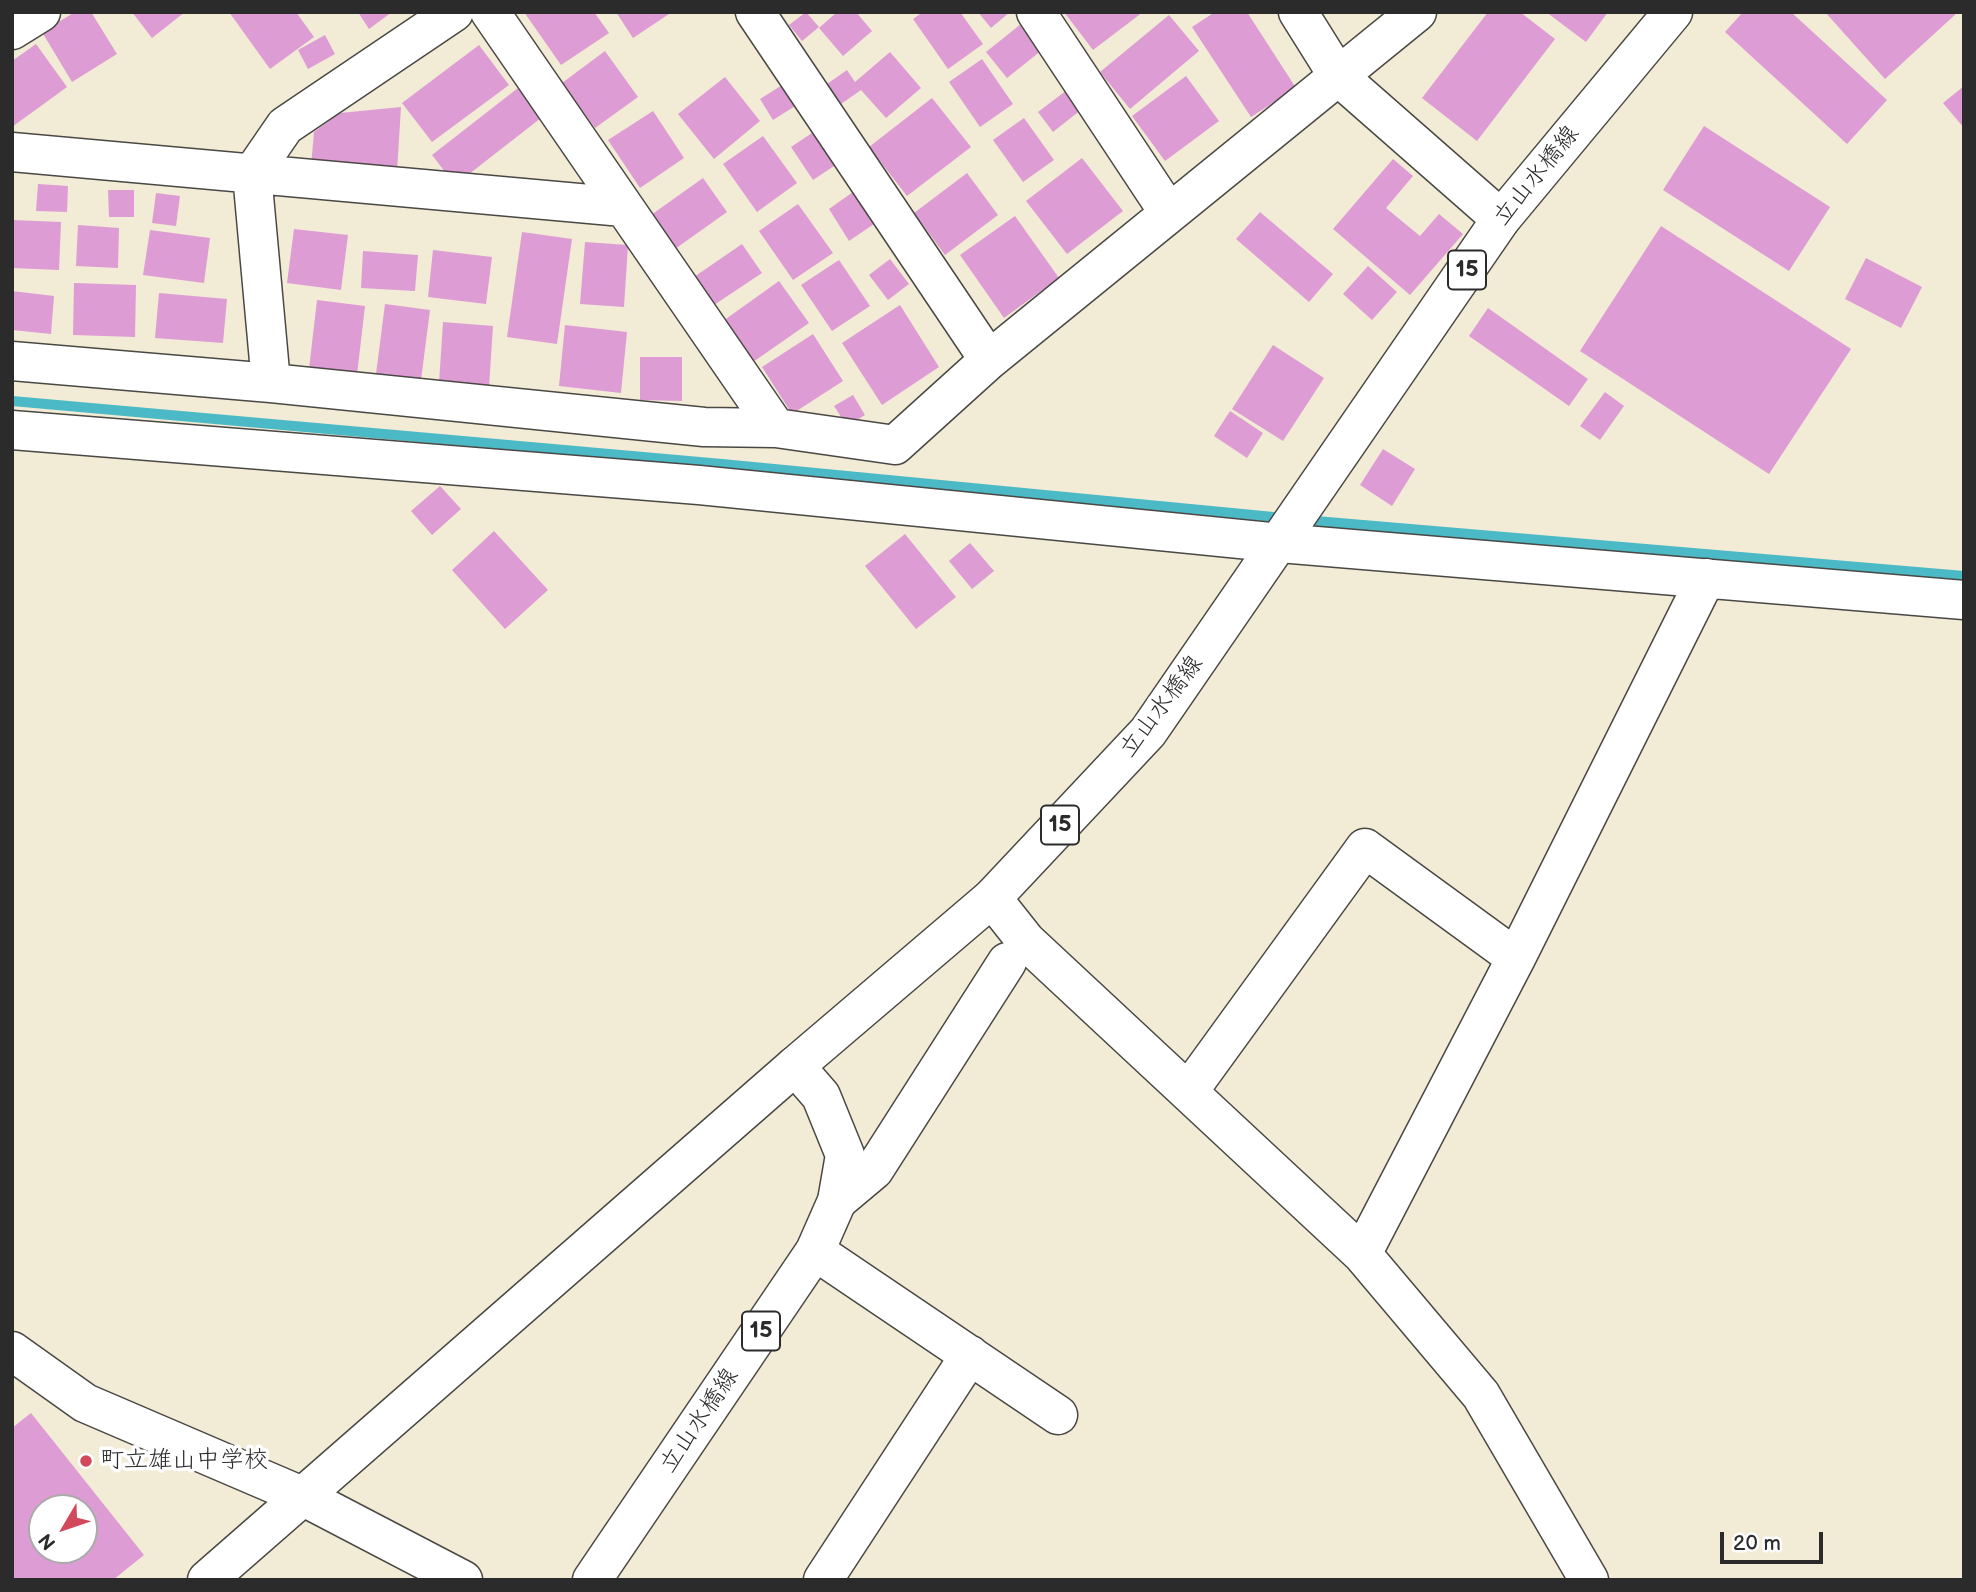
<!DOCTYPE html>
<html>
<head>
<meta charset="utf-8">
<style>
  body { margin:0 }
  #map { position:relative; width:1976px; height:1592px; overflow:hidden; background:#f2ebd5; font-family:"Balsamiq Sans",sans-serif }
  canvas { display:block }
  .frame { position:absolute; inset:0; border:14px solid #2b2b2b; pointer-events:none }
  .north { position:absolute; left:28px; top:1494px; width:70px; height:70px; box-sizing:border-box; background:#fff; border:2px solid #aaa; border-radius:50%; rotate:231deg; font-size:19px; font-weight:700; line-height:28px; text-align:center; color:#2b2b2b }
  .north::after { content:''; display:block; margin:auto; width:24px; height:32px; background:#d1495b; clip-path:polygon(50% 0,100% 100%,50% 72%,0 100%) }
  .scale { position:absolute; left:1720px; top:1532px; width:103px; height:32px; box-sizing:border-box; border:4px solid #2b2b2b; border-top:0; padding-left:9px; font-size:21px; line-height:24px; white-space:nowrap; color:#2b2b2b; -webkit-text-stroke:5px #fff; paint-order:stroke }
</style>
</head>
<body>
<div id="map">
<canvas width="1976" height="1592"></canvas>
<div class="frame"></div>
<div class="north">N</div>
<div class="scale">20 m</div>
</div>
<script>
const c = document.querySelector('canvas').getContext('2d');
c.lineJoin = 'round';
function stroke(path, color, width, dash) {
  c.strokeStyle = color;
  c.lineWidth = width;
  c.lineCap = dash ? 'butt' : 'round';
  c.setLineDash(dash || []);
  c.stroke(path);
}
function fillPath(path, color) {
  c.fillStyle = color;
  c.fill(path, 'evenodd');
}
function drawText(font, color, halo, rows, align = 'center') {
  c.font = font + ' "Balsamiq Sans","Klee One",sans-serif';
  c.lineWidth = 7;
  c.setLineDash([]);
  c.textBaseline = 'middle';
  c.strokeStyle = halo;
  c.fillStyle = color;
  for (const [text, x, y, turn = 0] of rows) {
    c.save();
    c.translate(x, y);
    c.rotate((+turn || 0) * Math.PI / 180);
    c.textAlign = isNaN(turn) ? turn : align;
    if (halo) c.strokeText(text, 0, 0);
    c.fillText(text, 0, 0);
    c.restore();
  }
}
const stream = new Path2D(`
  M12 401 722 464 1284 518
  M1304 520 1964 576`);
const building = new Path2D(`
  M75 12H91L117 54 72 82 42 32Z
  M132 12H185L152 38Z
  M229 12H296L314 37 270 69Z
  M358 12H392L369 29Z
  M524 12H594L609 33 561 65Z
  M616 12H672L633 38Z
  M806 12 819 27 802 41 789 25Z
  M837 12H856L872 31 843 56 819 28Z
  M923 12H960L983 44 948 69 913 19Z
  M978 12H1010L991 28Z
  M1064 12H1143L1093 50Z
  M1215 12H1247L1296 88 1251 117 1192 27Z
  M1488 12H1520L1555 39 1477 141 1422 98Z
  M1546 12H1608L1586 42Z
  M1743 12H1791L1887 100 1847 144 1725 32Z
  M1825 12H1958L1885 79Z
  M1169 15 1199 51 1130 109 1100 72Z
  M1021 24 1042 50 1007 78 986 52Z
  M325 35 335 54 308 69 298 50Z
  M36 44 67 87 12 127V61Z
  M479 45 509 85 432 142 402 103Z
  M605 51 638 97 595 128 562 83Z
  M890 52 921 88 886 118 861 90 841 104 827 84 847 70 855 82Z
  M982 59 1013 104 980 127 949 82Z
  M1186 76 1219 121 1165 161 1132 116Z
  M725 77 760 121 714 159 678 114Z
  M787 82 800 103 773 120 760 99Z
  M1964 86V128L1943 103Z
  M518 88 541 118 455 185 432 155Z
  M1067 90 1082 109 1053 132 1038 112Z
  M932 98 971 147 907 196 869 147Z
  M401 107 397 172 311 166 314 132 340 113Z
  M653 111 684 158 640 188 608 140Z
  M1024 118 1054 160 1023 182 993 140Z
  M1704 126 1830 207 1789 271 1663 190Z
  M818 129 840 162 813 180 791 147Z
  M763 136 797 183 757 212 723 164Z
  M1082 158 1123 211 1067 254 1026 201Z
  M1393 159 1413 176 1386 208 1420 236 1439 214 1463 234 1410 295 1333 229Z
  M967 173 998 215 945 255 914 213Z
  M703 178 727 212 675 249 651 215Z
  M38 184 68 186 67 212 36 211Z
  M108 190H134V217H109Z
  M853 192 874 224 849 241 829 209Z
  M156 193 180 196 176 226 152 223Z
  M798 204 833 253 793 280 759 231Z
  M1260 212 1333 274 1309 302 1236 239Z
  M1015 216 1059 278 1004 318 960 255Z
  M12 220 61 222 59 270 12 268Z
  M78 225 119 228 118 268 76 266Z
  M1661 226 1851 349 1769 474 1580 351Z
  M294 229 348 235 341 290 287 283Z
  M150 230 210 238 204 283 143 275Z
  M522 232 572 239 557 344 507 337Z
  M585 242 628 245 624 307 580 304Z
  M742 244 762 273 714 305 694 277Z
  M433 250 492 257 486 304 428 297Z
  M363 251 418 255 415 291 361 288Z
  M1866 258 1922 287 1901 328 1845 299Z
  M890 259 909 284 888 300 869 275Z
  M839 260 870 306 832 331 801 285Z
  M1368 266 1397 292 1372 320 1343 294Z
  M779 281 809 323 753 362 723 321Z
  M74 283 136 285 135 337 73 335Z
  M12 291 54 296 51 334 12 330Z
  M159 293 227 299 223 343 155 338Z
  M317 300 365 306 357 375 309 369Z
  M385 304 430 310 421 380 376 374Z
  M900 305 939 367 882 405 842 343Z
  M1488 308 1588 379 1569 406 1469 336Z
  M443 322 493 326 489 387 439 383Z
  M565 325 627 332 621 393 559 386Z
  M813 334 843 381 792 414 762 367Z
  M1273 345 1324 378 1283 441 1232 409Z
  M640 357H682V401L640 400Z
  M1605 392 1624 406 1600 440 1580 426Z
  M853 395 865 415 847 426 834 406Z
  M1230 411 1263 433 1247 458 1214 436Z
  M1383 449 1415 469 1392 506 1360 485Z
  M440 486 461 509 432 535 411 511Z
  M494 531 548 590 505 629 452 570Z
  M905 534 956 597 916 629 865 566Z
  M970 543 994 571 972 589 949 561Z
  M31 1413 144 1555 113 1580H12V1428ZM42 1508H84V1550H42Z`);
const minor = new Path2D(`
  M490 12 776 428
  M755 12 989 360
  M1036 12 1169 213
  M1298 12 1338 76 1501 219
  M12 30 41 12
  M12 152 623 207
  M12 361 271 383 704 427 776 428 895 445 989 360 1417 12
  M271 383 252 174 285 126 454 12
  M12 430 699 485 1280 543 1964 600
  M992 898 1026 941 1362 1254 1481 1395 1589 1580
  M1516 958 1706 578
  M1188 1092 1365 848 1516 958 1362 1254
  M837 1201 874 1170 1007 962
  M815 1251 1058 1415
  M12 1351 85 1403 302 1496 463 1580
  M207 1580 795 1066
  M823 1580 970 1355`);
const major = new Path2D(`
  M592 1580 815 1251 837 1201 845 1155 821 1096 795 1066 992 898 1148 732 1501 219 1673 12`);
const markers = [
  [86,1461,7,"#d1495b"]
];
const shields = [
  [1467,270,38],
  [1060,825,38],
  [761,1331,38]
];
const shieldNames = [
  ["15",1467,270],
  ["15",1060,825],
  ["15",761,1331]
];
const streetNames = [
  ["立山水橋線",1537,176,-51],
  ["立山水橋線",1162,707,-53],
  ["立山水橋線",700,1421,-56]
];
const poiNames = [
  ["町立雄山中学校",100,1461]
];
stroke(stream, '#4cbac6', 10);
fillPath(building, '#de9cd5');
stroke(minor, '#494844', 41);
stroke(major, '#494844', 41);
stroke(minor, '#fff', 38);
stroke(major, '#fff', 38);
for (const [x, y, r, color] of markers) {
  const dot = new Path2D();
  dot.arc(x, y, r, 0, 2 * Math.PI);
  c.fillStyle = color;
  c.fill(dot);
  stroke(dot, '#fff', 2.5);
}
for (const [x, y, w] of shields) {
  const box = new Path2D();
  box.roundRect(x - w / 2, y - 19.5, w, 39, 5);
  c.fillStyle = '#fff';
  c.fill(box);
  stroke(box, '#2b2b2b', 2);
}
drawText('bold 23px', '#2b2b2b', null, shieldNames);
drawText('24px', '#2b2b2b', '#fff', streetNames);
drawText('24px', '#2b2b2b', '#fff', poiNames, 'left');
</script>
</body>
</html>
